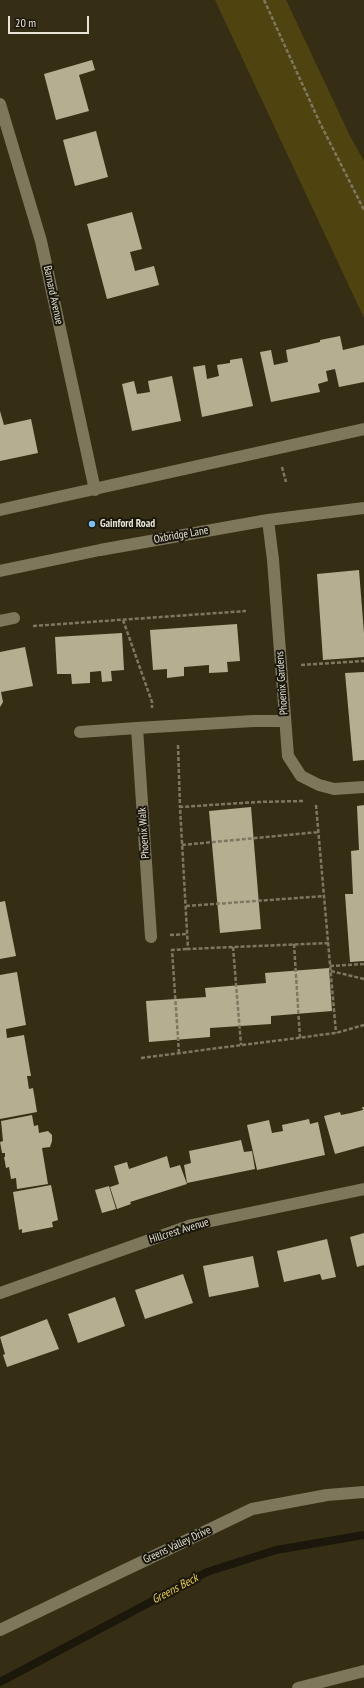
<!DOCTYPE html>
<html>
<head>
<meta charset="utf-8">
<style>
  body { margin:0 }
  #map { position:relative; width:364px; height:1688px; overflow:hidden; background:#352e15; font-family:"PT Sans Narrow",sans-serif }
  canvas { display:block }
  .scale { position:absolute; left:8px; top:16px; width:81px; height:18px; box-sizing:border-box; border:2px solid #e8e4d5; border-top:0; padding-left:5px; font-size:12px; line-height:14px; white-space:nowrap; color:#e8e4d5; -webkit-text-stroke:3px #19170c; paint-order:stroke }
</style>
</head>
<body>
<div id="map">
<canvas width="364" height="1688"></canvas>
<div class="scale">20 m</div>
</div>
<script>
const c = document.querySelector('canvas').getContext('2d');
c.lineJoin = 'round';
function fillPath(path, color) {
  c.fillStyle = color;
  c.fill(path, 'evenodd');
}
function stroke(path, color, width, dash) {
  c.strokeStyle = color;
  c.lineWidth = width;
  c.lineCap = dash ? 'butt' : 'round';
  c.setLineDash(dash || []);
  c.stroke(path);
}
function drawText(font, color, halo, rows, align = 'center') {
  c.font = font + ' "PT Sans Narrow",sans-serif';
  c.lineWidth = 4;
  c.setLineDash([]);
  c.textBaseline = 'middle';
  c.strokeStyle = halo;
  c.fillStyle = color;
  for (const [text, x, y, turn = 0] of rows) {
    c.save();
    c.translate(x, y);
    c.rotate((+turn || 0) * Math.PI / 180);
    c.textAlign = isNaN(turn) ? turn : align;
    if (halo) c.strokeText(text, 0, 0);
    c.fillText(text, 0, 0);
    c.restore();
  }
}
const green = new Path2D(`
  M215 0H286L351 138 364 161V318Z`);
const stream = new Path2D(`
  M0 1682 207 1572 276 1550 364 1535`);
const building = new Path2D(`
  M92 60 95 70 79 75 89 111 56 120 44 74Z
  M96 131 108 177 75 186 63 140Z
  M132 212 142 249 130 252 135 271 154 266 159 285 107 299 87 224Z
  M340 336 343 350 364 345V382L339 387 335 369 326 371 328 381 318 384 320 392 271 402 260 352 271 350 274 365 288 362 286 350 320 342V340Z
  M242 358 253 406 202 417 193 367 205 365 207 379 219 376 217 365 230 363V360Z
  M172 376 181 421 132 431 122 384 134 381 137 394 150 392 148 381Z
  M0 411 4 425 31 419 38 453 0 461Z
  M359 570 364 633V657L323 660 317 574Z
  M237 624 240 661 227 662 228 672 209 673V665L184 667V676L167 678V669L153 670 150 630Z
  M122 633 124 670 111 671 112 681 102 682 101 671 90 672V683L72 684 71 674H57L55 637Z
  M25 647 33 686 1 692 3 702 0 707V652Z
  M364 672V760L353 761 345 673Z
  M364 805V961L350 962 345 894H353L351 851 359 850 357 806Z
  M251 807 261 929 220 933 209 811Z
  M5 901 16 956 0 959V902Z
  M329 968 332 1011 271 1016V1024L210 1028V1037L149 1042 146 1001 206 997 205 988 266 983 265 973Z
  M17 972 26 1025 6 1029 7 1038 24 1035 31 1076H27L29 1089 33 1088 37 1112 0 1119V975Z
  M362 1107H364V1146L335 1154 324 1116 340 1112 341 1115 351 1113 363 1110Z
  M32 1115 34 1126 38 1125 39 1133 48 1131 52 1135V1141L50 1147 42 1148 48 1184 17 1189 16 1178 11 1179 9 1167 6 1168 4 1157H5V1153H2L0 1142 3 1141 1 1121Z
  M309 1119 310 1124 318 1122 325 1155 257 1170 247 1125 269 1120 272 1133 283 1131 282 1125Z
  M241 1140 244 1152 252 1151 255 1169 187 1183 184 1165 191 1163 189 1151Z
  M167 1156 170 1168 180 1165 187 1184 130 1202 131 1204 117 1209 110 1187 119 1184 114 1166 127 1162 129 1169Z
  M51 1185 58 1220 52 1222 53 1227 22 1233V1229L19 1230 13 1192Z
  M109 1186 116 1209 102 1213 95 1190Z
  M364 1233V1265L357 1267 350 1237Z
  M327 1239 336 1277 322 1280 320 1274 284 1282 277 1251Z
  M253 1256 259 1287 209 1297 203 1266Z
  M183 1274 193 1303 145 1319 135 1290Z
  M115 1297 125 1326 78 1343 68 1314Z
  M47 1319 59 1349 7 1367 3 1355 5 1354 0 1337Z`);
const path = new Path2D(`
  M264 0 320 123 364 210
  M282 467 286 482
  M123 620 152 702V708
  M33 626 246 611
  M301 665 364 661
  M178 745 180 807
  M303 801 257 802 180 807 188 949 329 943
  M316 805 336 1033
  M182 845 319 832
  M186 906 325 896
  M170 935 187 934
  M294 944 300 1038
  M233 947 241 1045
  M330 966 364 964
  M331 971 364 979
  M179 1053 172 950 188 949
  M141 1058 336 1033 364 1025`);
const minor = new Path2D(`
  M0 104 41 241 95 490
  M0 510 364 429
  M268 520 273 560 288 756 301 776 319 785 334 789 364 787
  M0 571 100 550 268 520 364 508
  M0 621 14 618
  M80 732 137 728
  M151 937 137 728 253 721H285
  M0 1293 192 1225 364 1189
  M0 1630 252 1509 327 1495 364 1492
  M298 1688 364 1671`);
const markers = [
  [92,524,4,"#7bbef8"]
];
const streetNames = [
  ["Barnard Avenue",53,295,78],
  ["Oxbridge Lane",181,535,-10],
  ["Phoenix Gardens",282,683,-94],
  ["Phoenix Walk",144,833,-94],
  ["Hillcrest Avenue",179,1231,-17],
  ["Greens Valley Drive",177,1545,-25]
];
const poiNames = [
  ["Gainford Road",100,524]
];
const waterNames = [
  ["Greens Beck",175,1589,-28]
];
fillPath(green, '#4f430f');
stroke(stream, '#1b170a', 8);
fillPath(building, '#b5ae91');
stroke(path, '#7e7863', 2.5, [4, 2]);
stroke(minor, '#7e775c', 12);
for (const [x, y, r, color] of markers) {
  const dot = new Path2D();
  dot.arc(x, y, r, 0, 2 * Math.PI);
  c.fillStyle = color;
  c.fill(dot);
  stroke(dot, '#19170c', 1.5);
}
drawText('11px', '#e8e4d5', '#19170c', streetNames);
drawText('bold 11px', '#e8e4d5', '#19170c', poiNames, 'left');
drawText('italic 12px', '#edcc3d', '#19170c', waterNames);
</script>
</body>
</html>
